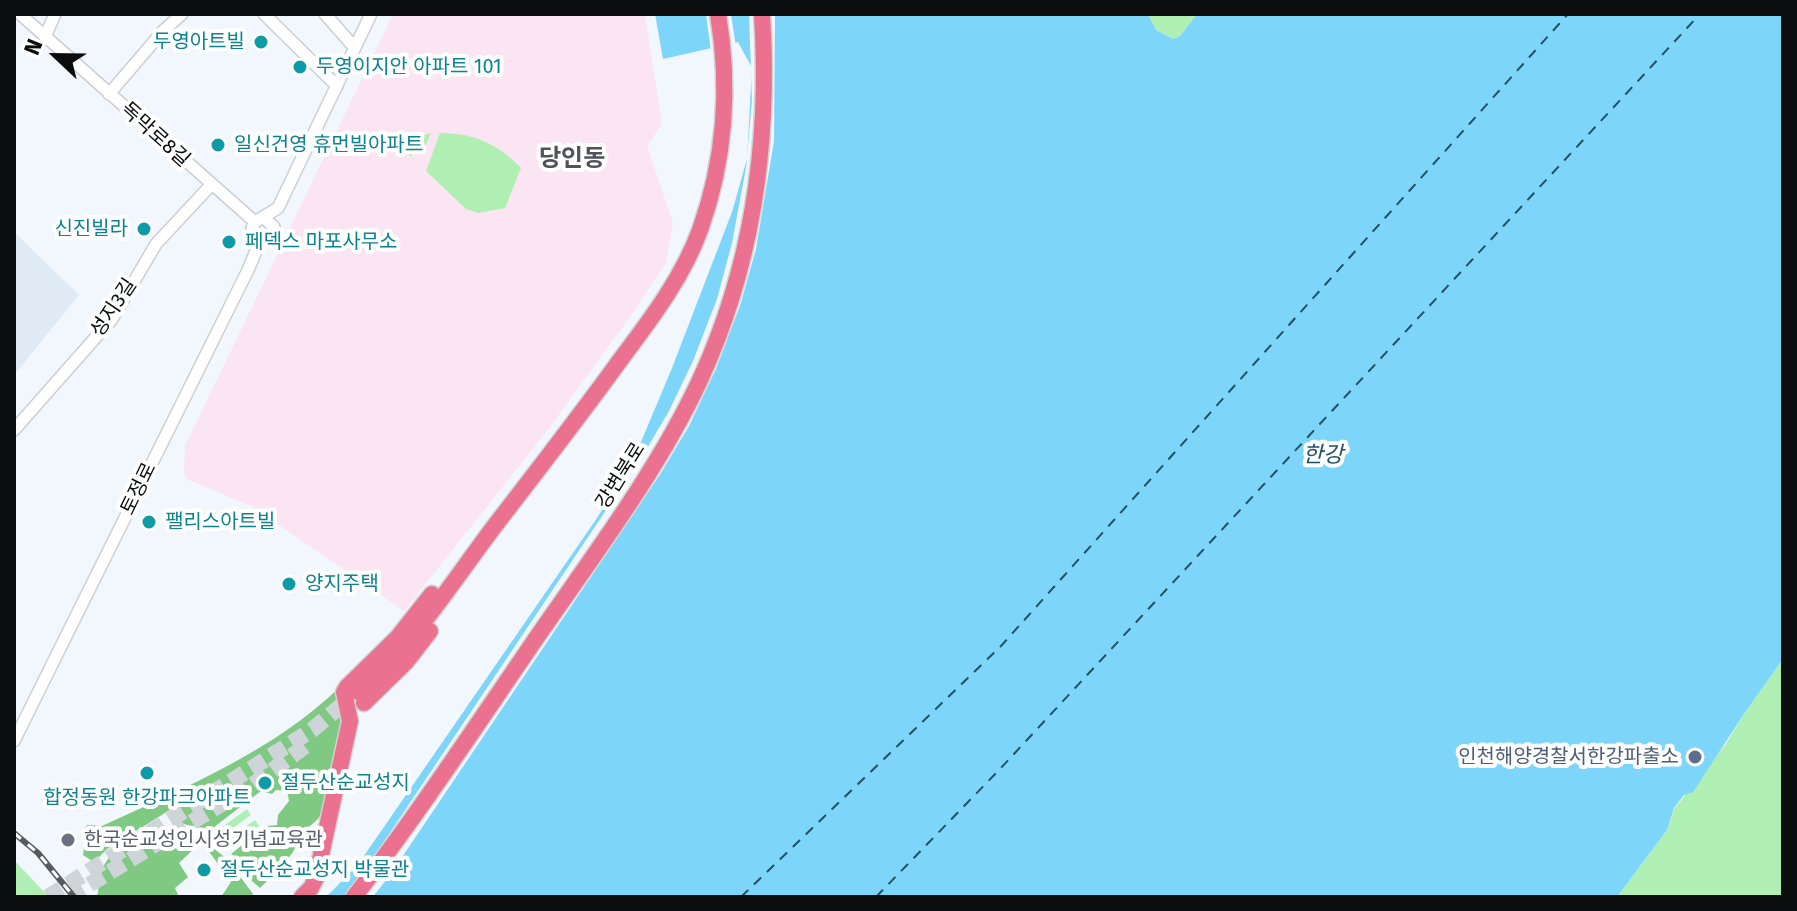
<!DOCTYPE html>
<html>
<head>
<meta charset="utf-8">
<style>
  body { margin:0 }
  #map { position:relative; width:1797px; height:911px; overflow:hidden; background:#f2f7fd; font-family:"Fira Sans",sans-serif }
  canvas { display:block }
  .frame { position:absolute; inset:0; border:16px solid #0a0c0e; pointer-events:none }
  .north { position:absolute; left:16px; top:16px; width:80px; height:80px; -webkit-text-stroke:6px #fff; paint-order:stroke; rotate:292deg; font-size:22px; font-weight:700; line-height:32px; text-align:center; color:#0a0c0e }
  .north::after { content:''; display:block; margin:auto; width:28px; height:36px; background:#0a0c0e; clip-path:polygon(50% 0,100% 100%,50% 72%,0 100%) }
</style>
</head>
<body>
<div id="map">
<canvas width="1797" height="911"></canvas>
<div class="frame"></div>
<div class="north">N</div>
</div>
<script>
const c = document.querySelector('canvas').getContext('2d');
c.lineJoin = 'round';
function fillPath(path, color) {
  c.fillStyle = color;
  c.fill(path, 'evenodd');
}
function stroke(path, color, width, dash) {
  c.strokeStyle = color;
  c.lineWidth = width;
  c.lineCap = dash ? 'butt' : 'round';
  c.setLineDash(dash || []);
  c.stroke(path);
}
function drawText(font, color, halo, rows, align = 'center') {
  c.font = font + ' "Fira Sans","Noto Sans KR",sans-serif';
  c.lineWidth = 8;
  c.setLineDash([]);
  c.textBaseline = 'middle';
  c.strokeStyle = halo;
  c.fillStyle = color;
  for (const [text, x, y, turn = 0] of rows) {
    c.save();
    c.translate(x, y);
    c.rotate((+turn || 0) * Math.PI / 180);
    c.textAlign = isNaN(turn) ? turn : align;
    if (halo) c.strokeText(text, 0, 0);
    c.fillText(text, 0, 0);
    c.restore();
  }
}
const industrial = new Path2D(`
  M393 14H645L662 124 647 146 673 223 666 263 630 317 547 431 404 611 253 507 187 479 184 471 185 446Z`);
const built = new Path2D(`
  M14 232 79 295 14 375Z`);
const green = new Path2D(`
  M1148 14H1197L1180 36 1173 39 1156 30Z
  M431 133 424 149 415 146 411 157 398 144Z
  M440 133C474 133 498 144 521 168L505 208 478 213 466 209 426 171Z
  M1783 659V897H1617L1667 830 1674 809 1725 745 1746 711Z
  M247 809 251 815 222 836 218 830Z
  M255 820 259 826 229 847 225 841Z
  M14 860 49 897H14Z`);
const forest = new Path2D(`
  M341 686 343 692 336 704 345 723 330 799 318 819 302 833 293 852 280 868 260 888 245 875 244 863 231 854 266 826 277 825 278 815 289 801 288 795 286 791 276 790 272 794 261 791 209 831 173 821V808L107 849 94 862 83 855 84 848 92 840 84 830 87 825 102 826C186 787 274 751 341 686Z
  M159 824 163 839 172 842 184 834 200 837 198 845 179 863 188 877 175 888 179 897H97L102 868 110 856Z
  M208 844 227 859 253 894 250 897H221L231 882 205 846Z`);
const water = new Path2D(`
  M655 14H1148L1156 30 1173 39 1180 36 1197 14H1783V659L1746 711 1693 792 1684 795 1674 808 1667 830 1617 897H326L357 866 597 518 633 461 672 368 732 212 747 159 752 68 738 42 663 59Z`);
const pier = new Path2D(`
  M706 14H731L736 47 711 52Z
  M749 14H775L774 141 756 249 740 306 716 369 689 426 661 473 392 872 373 897H343L379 849 643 455 669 411 693 361 717 299 732 243 746 168 752 100Z`);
const ferry = new Path2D(`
  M741 897 1001 646 1568 14
  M876 897 1000 769 1700 14`);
const highwayTunnel = new Path2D(`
  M48 897 312 730 353 696
  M69 897 251 786 308 744`);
const minor = new Path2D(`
  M20 14 255 222
  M264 14 337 86
  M325 14 355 48
  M45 37 55 14
  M109 94 163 31 182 14
  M255 222 278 208 371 14
  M254 235 262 240 272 236 274 227 264 218
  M14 430 112 319 156 244 211 185
  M14 741 248 270 256 251 252 228 255 222`);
const highway = new Path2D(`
  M358 692C417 641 453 580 500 519 541 466 582 413 621 359 651 319 683 277 700 230 725 160 730 86 718 14
  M364 703 406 662 430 631
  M302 897 311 888 316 878 350 721 344 692 347 687 398 637 432 594
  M354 897C418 814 476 726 535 640 593 556 657 472 700 380 753 265 770 139 762 14`);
const rail = new Path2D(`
  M14 833 38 853 74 897`);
const markers = [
  [261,42,8,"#0f9aa8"],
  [300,67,8,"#0f9aa8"],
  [218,145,8,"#0f9aa8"],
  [144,229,8,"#0f9aa8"],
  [229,242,8,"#0f9aa8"],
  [149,522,8,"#0f9aa8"],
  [289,584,8,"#0f9aa8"],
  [1695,757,8,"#5c6f8a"],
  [147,773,8,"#0f9aa8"],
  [265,783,8,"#0f9aa8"],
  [68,840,8,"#6b7280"],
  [204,870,8,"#0f9aa8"]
];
const cultureNames = [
  ["두영아트빌",245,42,"right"],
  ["두영이지안 아파트 101",316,67],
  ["일신건영 휴먼빌아파트",234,145],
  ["신진빌라",128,229,"right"],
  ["페덱스 마포사무소",245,242],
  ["팰리스아트빌",165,522],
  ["양지주택",305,584],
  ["절두산순교성지",281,783],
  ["합정동원 한강파크아파트",147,798,"center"],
  ["절두산순교성지 박물관",220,870]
];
const streetNames = [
  ["독막로8길",155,135,42],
  ["성지3길",114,308,-56],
  ["강변북로",621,476,-58],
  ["토정로",139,489,-64]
];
const serviceNames = [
  ["인천해양경찰서한강파출소",1679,757]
];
const worshipNames = [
  ["한국순교성인시성기념교육관",84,840]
];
const waterNames = [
  ["한강",1323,456]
];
const quarterNames = [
  ["당인동",572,159]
];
fillPath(industrial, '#fce5f2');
fillPath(built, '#e0eaf5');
fillPath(green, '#b0efb3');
fillPath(forest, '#7fc983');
fillPath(water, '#7ed5fa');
fillPath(pier, '#f2f7fd');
stroke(ferry, '#205165', 2, [10, 8]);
stroke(highwayTunnel, '#cfd4d9', 16, [16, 8]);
stroke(minor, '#cacfd4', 14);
stroke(highway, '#d3d3d4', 19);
stroke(minor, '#fff', 11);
stroke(highway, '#ea7290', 16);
stroke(rail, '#585b5e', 6);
stroke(rail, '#fff', 3, [9]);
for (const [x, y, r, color] of markers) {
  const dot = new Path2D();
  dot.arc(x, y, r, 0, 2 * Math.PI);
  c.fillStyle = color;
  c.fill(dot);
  stroke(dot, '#fff', 3);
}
drawText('20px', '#0d838f', '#fff', cultureNames, 'left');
drawText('20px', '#0a0c0e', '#fff', streetNames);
drawText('20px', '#4e5e75', '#fff', serviceNames, 'right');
drawText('20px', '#5b616d', '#fff', worshipNames, 'left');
drawText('italic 22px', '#205165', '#fff', waterNames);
drawText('bold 24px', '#505459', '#fff', quarterNames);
</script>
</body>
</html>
